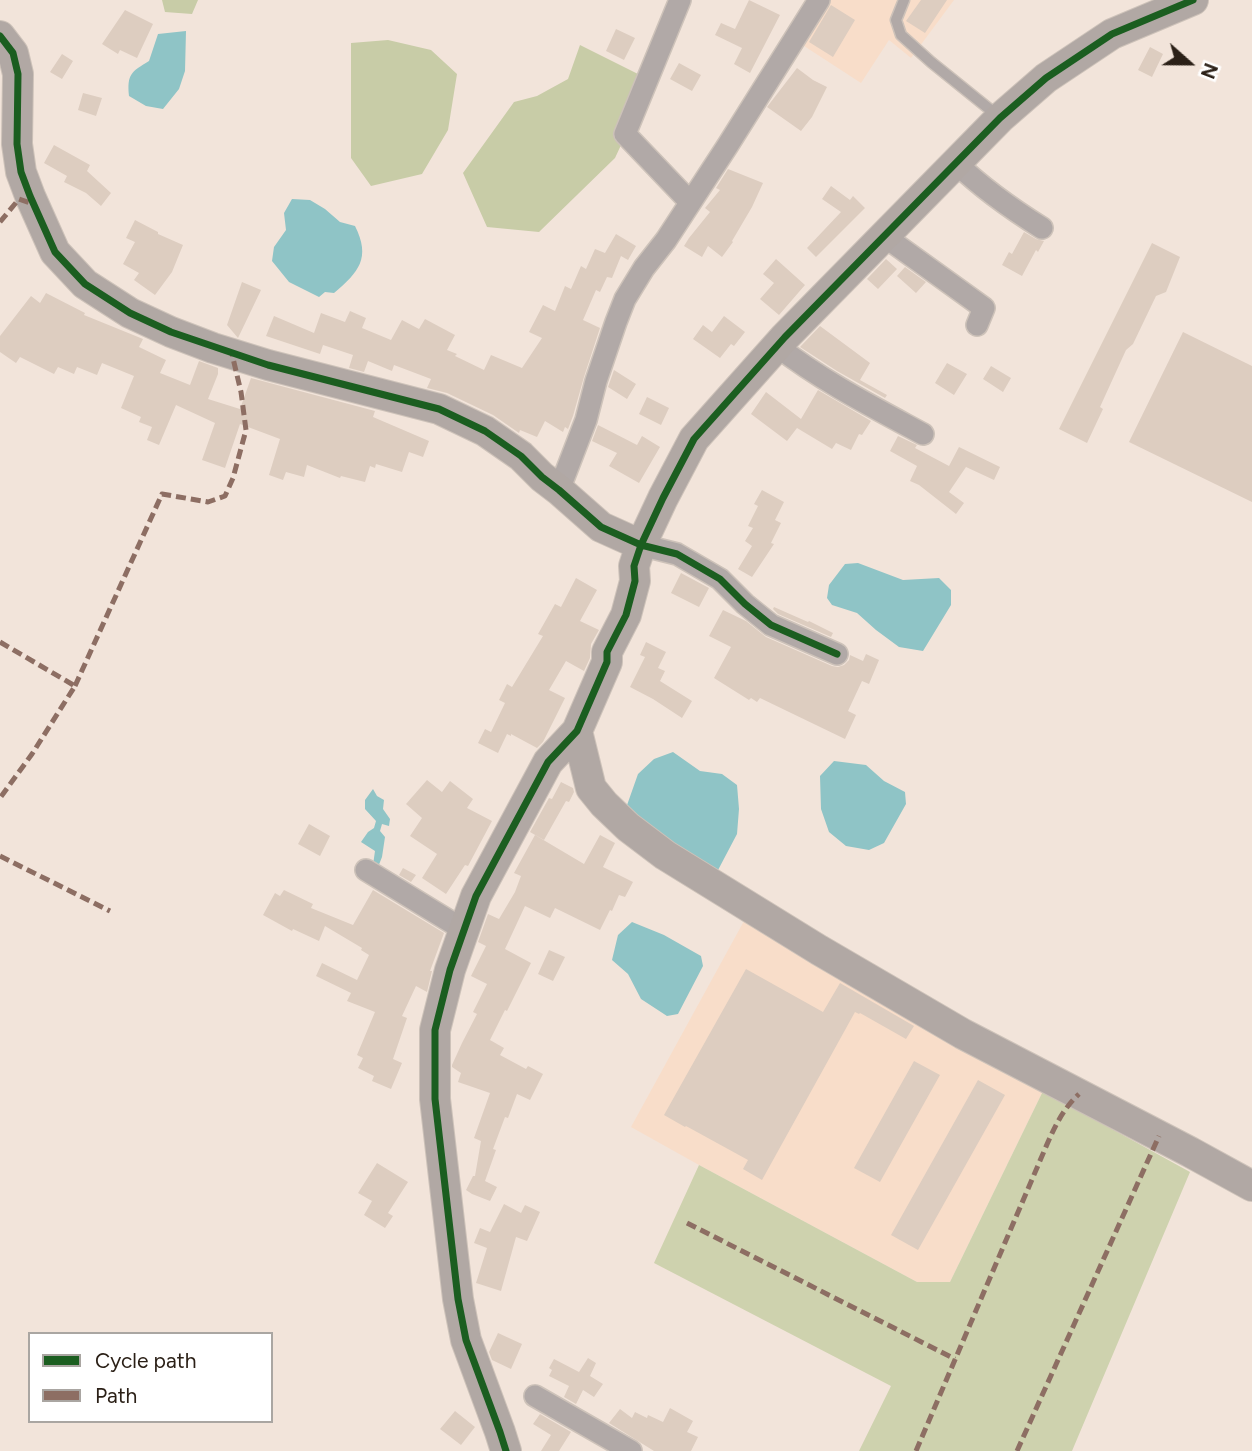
<!DOCTYPE html>
<html>
<head>
<meta charset="utf-8">
<style>
  body { margin:0 }
  #map { position:relative; width:1252px; height:1451px; overflow:hidden; background:#f2e4da; font-family:Figtree,sans-serif }
  canvas { display:block }
  .legend { position:absolute; left:28px; top:1332px; width:245px; height:91px; box-sizing:border-box; background:#fff; border:2px solid #aaa6a2; margin:0; padding:9px 12px; list-style:none; font-size:21px; color:#2b2017 }
  .legend li { display:flex; align-items:center; gap:14px; height:35px }
  .legend b { width:35px; border:2px solid #aaa6a2 }
  .north { position:absolute; left:1154px; top:28px; width:70px; height:70px; -webkit-text-stroke:5px #fff; paint-order:stroke; rotate:111deg; font-size:19px; font-weight:700; line-height:28px; text-align:center; color:#2b2017 }
  .north::after { content:''; display:block; margin:auto; width:24px; height:32px; background:#2b2017; clip-path:polygon(50% 0,100% 100%,50% 72%,0 100%) }
</style>
</head>
<body>
<div id="map">
<canvas width="1252" height="1451"></canvas>
<ul class="legend">
<li><b style="height:9px;background:#1b5e20"></b>Cycle path</li>
<li><b style="height:9px;background:#8d6e63"></b>Path</li>
</ul>
<div class="north">N</div>
</div>
<script>
const c = document.querySelector('canvas').getContext('2d');
c.lineJoin = 'round';
function fillPath(path, color) {
  c.fillStyle = color;
  c.fill(path, 'evenodd');
}
function stroke(path, color, width, dash) {
  c.strokeStyle = color;
  c.lineWidth = width;
  c.lineCap = dash ? 'butt' : 'round';
  c.setLineDash(dash || []);
  c.stroke(path);
}
const built = new Path2D(`
  M828 0H954L911 58 889 40 861 83 801 44Z
  M744 921 1043 1091 950 1282H917L699 1165 631 1127Z`);
const green = new Path2D(`
  M1043 1091 1190 1172 1072 1451H859L891 1386 654 1263 699 1165 917 1282H950Z`);
const forest = new Path2D(`
  M162 0H198L192 14 165 12Z
  M388 40 431 50 457 74 448 130 422 174 371 186 351 158V43Z
  M580 45 640 75 622 143 615 158 539 232 487 227 463 173 514 102 537 96 568 79Z`);
const water = new Path2D(`
  M186 31 185 71 179 89 163 109 146 106 129 96C127 74 131 72 149 61L158 34Z
  M292 199 310 200 325 209 340 222 355 226C371 258 359 272 334 293L325 292 319 297 289 282 272 261 274 247 286 230 284 213Z
  M858 563 903 580 939 578 951 590V605L923 651 899 647 876 630 857 613 832 605 827 598 829 585 845 564Z
  M673 752 700 771 722 774 737 785 739 809 737 834 717 872 675 850 626 808 638 774 654 759Z
  M834 761 866 765 884 781 905 792 906 804 884 843 869 850 846 846 829 832 821 809 820 776Z
  M373 789 377 796 384 800 383 809 390 819 389 826 382 824 380 831 385 837 382 857 378 867 373 865 375 851 361 842 368 832 374 828 376 821 365 809V800Z
  M632 922 664 935 701 956 703 966 678 1014 667 1016 641 999 628 974 612 960 618 935Z`);
const building = new Path2D(`
  M749 0 780 15 750 73 734 64 742 48 715 35 721 23 735 29Z
  M921 0H947L925 33 906 21Z
  M831 5 855 20 833 57 809 42Z
  M125 10 153 24 137 58 120 50 118 54 102 44Z
  M616 29 635 38 624 60 606 51Z
  M1150 47 1163 54 1152 77 1138 70Z
  M62 54 73 61 62 79 50 72Z
  M679 63 701 75 692 91 670 79Z
  M797 68 813 80 827 87 812 117 801 131 767 107Z
  M83 93 102 98 96 116 78 110Z
  M54 145 90 165 87 171 111 193 101 206 86 193 64 182 67 176 44 163Z
  M728 169 763 183 752 207 732 241 733 242 722 257 708 246 702 257 684 246 689 238 710 212 705 208 720 190 716 188Z
  M831 186 850 200 853 196 865 208 816 257 807 248 841 212 822 199Z
  M135 220 158 232V234L183 245 172 272 155 295 134 280 139 273 123 264 135 242 126 238Z
  M1024 232 1036 239 1044 241 1038 252 1036 250 1022 276 1002 265 1009 252 1012 254Z
  M616 234 636 246 628 260 621 256 612 278 607 277 600 292 596 290 583 320 600 328 584 377 573 416 568 429 565 427 563 432 545 421 537 437 520 430 519 433 493 415 447 393 427 388 431 379 394 365 392 371 368 361 364 372 349 368 353 355 323 345 320 354 266 336 274 316 314 333 321 313 345 322 350 311 366 318 362 328 391 340 402 320 419 329 425 319 455 335 447 350 457 354 455 356 484 370 491 355 522 368 542 338 529 332 543 305 555 311 565 286 571 289 581 266 586 269 595 249 605 253Z
  M1152 243 1180 257 1166 292 1156 296 1133 344 1126 350 1100 407 1103 409 1087 443 1059 429Z
  M776 259 805 285 779 315 760 299 774 283 763 274Z
  M886 259 897 269 878 289 867 279Z
  M905 267 926 282 916 293 897 276Z
  M242 282 261 290 238 338 227 325Z
  M46 293 85 313 84 315 143 339 139 347 166 360 160 373 190 385 199 361 218 368V374L208 399 240 409 251 378 375 411 373 417 429 441 423 457 409 452 402 472 376 464 375 468 370 466 365 482 341 476 340 478 307 465 304 477 286 472 283 480 269 475 280 439 240 424 225 468 202 460 215 423 176 405 159 445 147 440 152 427 139 422 141 417 121 408 134 376 102 363 97 375 77 367 74 374 58 367 54 374 20 357 16 363 0 352V336L31 296 40 303Z
  M724 316 745 332 734 346 731 344 720 358 693 339 703 325 712 332Z
  M820 326 870 363 860 380 887 395 885 398 837 371 800 347Z
  M1183 332 1252 366V502L1129 442Z
  M947 363 967 374 954 395 935 383Z
  M991 366 1011 378 1003 392 983 379Z
  M614 370 636 384 627 399 608 387Z
  M818 390 871 421 862 435 859 434 851 450 836 443 832 449 797 428 787 441 751 414 766 392 801 419Z
  M647 397 669 408 661 425 639 414Z
  M598 425 637 445 642 436 660 447 639 483 609 466 617 453 592 441Z
  M898 436 917 445 915 448 949 466 959 447 1000 467 994 480 966 467 949 492 964 503 956 514 919 485 910 481 917 466 890 451Z
  M762 490 784 502 775 520 781 523 771 543 774 544 752 577 738 569 752 546 745 541 753 528 748 526 758 506 754 504Z
  M681 573 709 588 699 607 671 593Z
  M576 578 597 590 580 621 599 630 591 644 590 658 584 671 566 661 549 690 565 698 543 742 537 748 511 734V736L507 734 498 753 478 743 485 729 491 732 505 703 499 700 507 684 512 687 543 636 538 634 555 604 561 607Z
  M774 607 808 622 809 621 833 633 831 637 778 614 773 609Z
  M723 610 746 621 766 637 832 666 838 667 844 665 849 660 850 655 863 661 866 654 879 660 869 684 862 681 848 711 856 715 845 739 760 698 757 702 751 698 749 700 714 678 731 647 709 636Z
  M646 642 666 652 658 668 665 671 660 681 692 701 682 718 653 699 630 687 645 657 640 655Z
  M427 780 442 792 450 781 473 799 467 808 492 821 468 866 465 865 446 894 422 878 437 854 410 836 422 818 406 804Z
  M561 782 573 788 574 792 569 802 566 801 544 840 530 832 549 798 552 799Z
  M309 824 330 836 320 856 298 844Z
  M535 835 584 864 600 835 615 843 603 867 633 882 625 897 619 895 612 911 610 910 600 930 555 908 550 918 525 906 505 949 531 963 507 1011 505 1010 490 1040 504 1048 500 1055 526 1069 528 1066 543 1074 530 1100 517 1094 508 1118 505 1117 493 1149 496 1150 485 1181 497 1187 490 1201 472 1194 466 1190 473 1176H475L481 1141 474 1138 490 1093 458 1082 461 1073 452 1067V1065L462 1043 477 1014 473 1012 487 984 471 976 486 946 478 942 488 914 499 919 515 892 521 876 514 873Z
  M403 868 416 875 411 882 399 875Z
  M284 890 313 904 311 908 353 925 373 890 444 933 430 971H432L427 992 416 986 402 1016 407 1018 393 1059 402 1063 391 1089 372 1081 374 1076 358 1068 363 1058 357 1055 375 1012 347 1001 351 993 316 976 322 963 357 980 369 955 361 950 362 948 325 926 319 941 293 929 292 931 263 915 275 893 280 896Z
  M549 950 565 957 553 981 538 974Z
  M746 969 823 1012 840 983 914 1026 906 1039 860 1013 859 1014 855 1012 762 1180 743 1169 748 1160 686 1126 685 1127 664 1115Z
  M914 1061 940 1075 880 1182 854 1168Z
  M978 1080 1005 1095 918 1250 891 1235Z
  M377 1163 408 1182 388 1213 393 1216 385 1228 364 1215 372 1201 358 1193Z
  M504 1204 521 1213 525 1205 540 1212 527 1241 516 1237 501 1291 476 1283 487 1248 474 1243 480 1228 490 1232Z
  M498 1333 522 1344 511 1369 492 1360 489 1352Z
  M588 1358 596 1363 590 1376 603 1384 594 1397 583 1390 576 1404 564 1397 569 1386 549 1376 552 1370 549 1368 554 1359 579 1372Z
  M670 1408 693 1421 687 1432 698 1437 691 1451H654L609 1423 620 1409 632 1418 635 1412 647 1418 648 1415 663 1422Z
  M455 1411 475 1427 461 1445 440 1429Z
  M540 1414 571 1432 559 1451H541L551 1435 533 1424Z`);
const lane = new Path2D(`
  M904 0 896 20 901 35 931 62 998 116`);
const street = new Path2D(`
  M680 0 625 134 690 202
  M956 163C983 189 1010 208 1042 228
  M884 236 984 308 977 325
  M777 346C822 381 873 407 923 434
  M559 490 586 420 596 381 616 322 625 299 644 268 666 240 728 145 819 0
  M641 545 677 554 720 579 745 604 771 625 837 654
  M366 870 464 930
  M535 1396 631 1451`);
const secondary = new Path2D(`
  M0 36 13 53 18 74 17 144 21 172 30 196 55 252 85 284 130 313 171 332 213 348 268 365 439 409 485 431 521 456 542 477 559 490 601 527 641 545
  M577 731 591 788 604 804 628 827 665 855 819 950 963 1034 1190 1152 1252 1186
  M506 1451 500 1432 466 1340 458 1299 435 1099V1030L450 970 476 896 548 762 577 731 607 662V652L626 615 635 581 634 566 641 545 663 498 694 439 785 337 1000 118 1046 78 1112 34 1193 0`);
const quiet = new Path2D(`
  M0 222 19 199 33 204
  M0 642 75 686 32 754 0 798
  M75 686 162 494 208 502 225 496 233 478 246 430 241 392 232 354
  M0 856 110 911
  M687 1223 955 1359
  M916 1451 1048 1142C1056 1124 1064 1108 1079 1094
  M1017 1451 1159 1136`);
const cycleway = new Path2D(`
  M0 36 13 53 18 74 17 144 21 172 30 196 55 252 85 284 130 313 171 332 268 365 439 409 485 431 521 456 542 477 559 490 601 527 641 545 677 554 720 579 745 604 771 625 837 654
  M506 1451 500 1432 466 1340 458 1299 435 1099V1030L450 970 476 896 548 762 577 731 607 662V652L626 615 635 581 634 566 641 545 663 498 694 439 785 337 1000 118 1046 78 1112 34 1193 0`);
fillPath(built, '#f8ddc9');
fillPath(green, '#ced2ae');
fillPath(forest, '#c8cca7');
fillPath(water, '#8fc4c6');
fillPath(building, '#ddcdc0');
stroke(lane, '#cdc2b9', 13);
stroke(street, '#cdc2b9', 24);
stroke(secondary, '#cdc2b9', 32);
stroke(lane, '#b1a9a7', 10);
stroke(street, '#b1a9a7', 21);
stroke(secondary, '#b1a8a4', 30);
stroke(quiet, '#8d6e63', 5, [10, 5]);
stroke(cycleway, '#1b5e20', 7);
</script>
</body>
</html>
